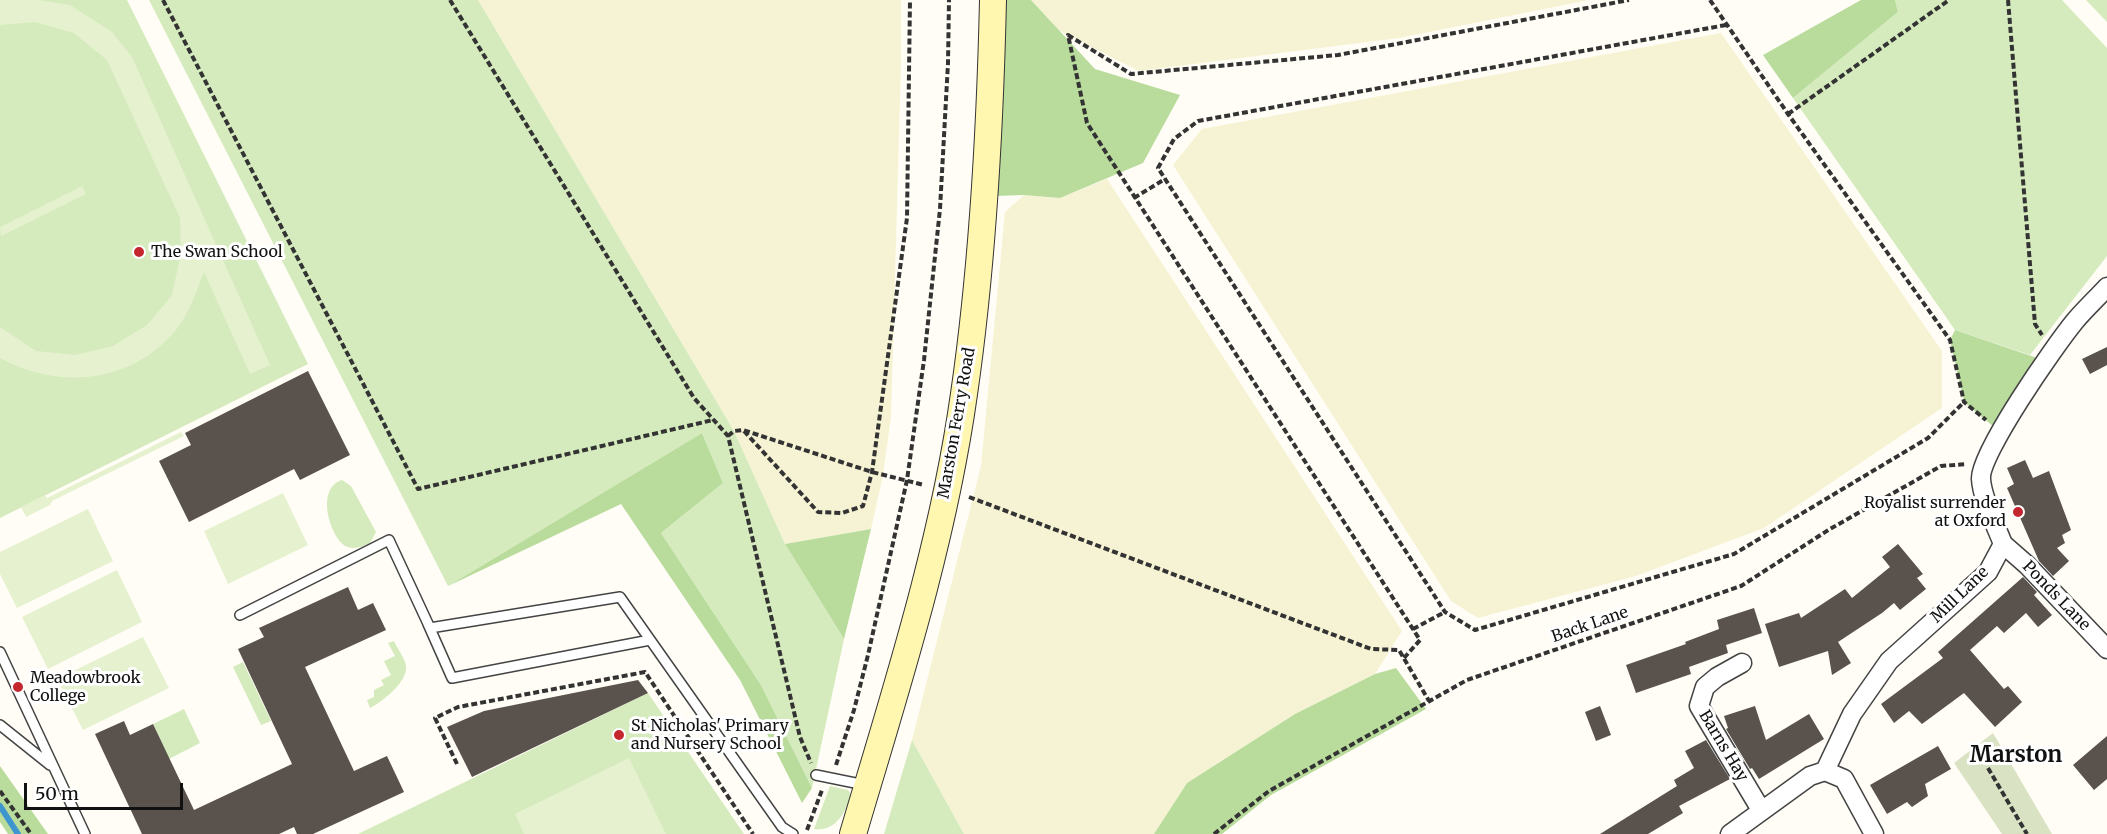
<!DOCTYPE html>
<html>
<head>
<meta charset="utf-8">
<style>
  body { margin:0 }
  #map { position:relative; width:2107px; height:834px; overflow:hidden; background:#fffdf5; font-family:Merriweather,serif }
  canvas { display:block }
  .scale { position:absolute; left:24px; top:783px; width:159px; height:27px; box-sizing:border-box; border:3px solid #111; border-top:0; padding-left:8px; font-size:18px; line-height:21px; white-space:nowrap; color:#111; -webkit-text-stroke:4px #fff; paint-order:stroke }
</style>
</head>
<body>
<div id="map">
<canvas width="2107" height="834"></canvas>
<div class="scale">50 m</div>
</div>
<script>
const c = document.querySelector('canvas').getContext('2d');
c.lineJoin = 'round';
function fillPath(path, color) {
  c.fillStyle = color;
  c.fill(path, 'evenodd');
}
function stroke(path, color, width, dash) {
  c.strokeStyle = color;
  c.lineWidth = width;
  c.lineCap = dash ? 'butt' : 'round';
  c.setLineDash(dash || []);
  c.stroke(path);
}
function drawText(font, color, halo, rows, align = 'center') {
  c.font = font + ' Merriweather,serif';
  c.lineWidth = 6;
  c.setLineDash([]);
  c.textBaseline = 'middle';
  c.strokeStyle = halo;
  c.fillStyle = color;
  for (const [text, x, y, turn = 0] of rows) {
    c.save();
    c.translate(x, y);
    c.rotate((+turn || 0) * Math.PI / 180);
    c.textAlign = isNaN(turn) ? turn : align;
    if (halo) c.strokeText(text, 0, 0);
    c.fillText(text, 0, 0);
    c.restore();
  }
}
const farmland = new Path2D(`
  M478 0H901V64L891 417 883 475 871 529 785 544 734 431Z
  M1031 0H1589L1399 38 1139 71 1060 31Z
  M1721 33 1942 351V408L1764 528 1636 576 1478 618 1451 601 1173 165 1202 129Z
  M1107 179 1402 631 1375 674 1295 714 1187 783 1154 834H964L912 740 981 466 1005 212 1024 195 1060 198Z`);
const green = new Path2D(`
  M0 0H127L308 364 0 518Z
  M149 0H478L734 431 785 544 844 639 812 788 761 685 661 533 723 483 702 433 448 586Z
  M1895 0H2062L2107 48V256L2030 355 1955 330 1793 98 1898 12Z
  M2086 0H2107V22Z
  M342 480 351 486 376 532 370 543C363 546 355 550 348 547 331 542 314 488 342 480Z
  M394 641C397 648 405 658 406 666 408 682 382 702 370 708L367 700 374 697V690L384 685 381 680 391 675 384 661 395 656 388 643Z
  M243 662 271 721 261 725 233 667Z
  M648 693 744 834H358Z
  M184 709 200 743 169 759 153 724Z
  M912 740 964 834H884Z
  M830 786 848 790 852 796C844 813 836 832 814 829Z`);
const forest = new Path2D(`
  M1005 0H1031L1095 69 1180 95 1143 163 1060 198 1024 195 995 196Z
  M1861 0H1895L1898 12 1793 98 1763 55Z
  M1955 330 2046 361 2000 432 1964 402 1950 340Z
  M702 433 723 483 661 533 761 685 812 788 802 803 740 680 621 504 448 586Z
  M871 529 844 639 785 544Z
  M1396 668 1426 709 1271 795 1222 834H1154L1187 783 1295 714 1375 674Z
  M0 766 48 834H8L0 822Z`);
const cemetery = new Path2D(`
  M1993 733 2052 834H2002L1954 763Z`);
const pitch = new Path2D(`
  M0 0H38L70 5 112 32 132 57 270 365 250 374 204 272C196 292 190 312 176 330 131 384 59 390 0 358V327L36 351 75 355 113 346 147 325 172 295 181 253 180 218 107 60 74 33 35 22 0 25Z
  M82 186 86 194 1 236 0 227Z
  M181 432 184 436 52 501 50 505 26 517 21 507 45 495 47 498Z
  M283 493 308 545 228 584 204 531Z
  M88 509 113 561 17 608 0 574V552Z
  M117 570 142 622 48 669 22 617Z
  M143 637 169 688 83 730 57 679Z
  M629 758 666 834H524L515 814Z`);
const stream = new Path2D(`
  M0 806 18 834`);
const building = new Path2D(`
  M2107 347V365L2090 374 2082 359Z
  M308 371 350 455 300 480 294 469 189 522 159 461 191 445 185 433Z
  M2025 460 2033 478 2049 471 2071 530 2062 535 2065 543 2057 548 2069 561 2053 576 2039 561 2007 488 2014 484 2007 468Z
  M1898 544 1923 574 1917 578 1926 589 1900 610 1894 603 1882 613 1838 642 1851 663 1832 675 1828 651 1779 667 1765 624 1799 613 1801 618 1845 589 1852 598 1890 567 1882 557Z
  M2023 577 2037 592 2034 595 2052 615 2038 627 2026 613 2004 633 1997 626 1970 650 2004 689 2008 686 2022 702 1995 727 1964 693 1922 724 1909 711 1894 723 1881 704 1943 658 1938 652Z
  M348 587 358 610 373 603 386 630 305 667 354 771 387 756 404 792 313 834H297L294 827 279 834H142L95 734 124 721 130 735 153 724 194 810 292 764 238 649 264 637 259 628Z
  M1754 608 1762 633 1726 645 1728 653 1689 667 1691 674 1636 693 1626 665 1686 644 1685 642 1719 629 1717 620Z
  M638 680 648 693 472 777 447 727 484 711Z
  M1600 706 1611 735 1596 741 1585 712Z
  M1755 706 1766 740 1809 714 1824 739 1759 779 1752 768 1750 769 1726 729 1728 728 1724 716Z
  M2107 736V779L2094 790 2073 765Z
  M1706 740 1730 779 1679 806 1683 813 1648 834H1600L1677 786 1674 780 1694 768 1685 751Z
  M1938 746 1951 769 1925 784 1928 796 1912 807 1907 802 1887 814 1870 785Z`);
const path = new Path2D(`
  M163 0 418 489 713 420
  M450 0 694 398 728 436 800 737 811 763
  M1710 0 1788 114 1950 340 1964 402 1986 420
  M2008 0 2035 324 2042 335
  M1726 25 1198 121 1174 139 1158 168 1445 612 1475 630 1734 554 1928 438 1964 402
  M1788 114 1949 0
  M1134 198 1165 179
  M744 431 818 512 842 513 863 506 872 472 907 218 910 0
  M728 436 734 431 743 430 872 472 924 485
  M969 497 1371 649 1399 650 1429 701
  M1413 629 1445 612
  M1404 658 1420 640 1087 123 1068 35 1131 74 1338 55 1629 0
  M457 764 435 718 458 707 645 672 753 834
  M836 765 854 710 868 655 907 480 924 360 940 209 948 63 949 0
  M1988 768 2027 834
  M0 791 31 834
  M807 830 822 790
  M1214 834 1269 791 1467 680 1741 586 1830 529 1941 466 1967 464`);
const service = new Path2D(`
  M240 615 389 540 430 628 620 597 782 827 793 834
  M428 624 452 678 650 640
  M0 652 85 834
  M0 725 50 765
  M816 775 865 785`);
const minor = new Path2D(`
  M2003 544 2027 565 2107 649
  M1742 663 1717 677 1705 687 1699 706 1761 810
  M1825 771 1852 714 1889 661 1988 572 2003 544C1996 526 1982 498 1981 479 1979 454 2056 344 2075 321 2085 309 2097 298 2107 287
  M1825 771 1844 779 1874 834
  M1730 834 1810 776 1825 771`);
const secondary = new Path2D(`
  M853 834C896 689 943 544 964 394 983 263 990 132 993 0`);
const markers = [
  [139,252,6,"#c4262e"],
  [2018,512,6,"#c4262e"],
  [18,687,6,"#c4262e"],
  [619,735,6,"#c4262e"]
];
const poiNames = [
  ["The Swan School",151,252],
  ["Royalist surrender",2006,503,"right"],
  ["at Oxford",2006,521,"right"],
  ["Meadowbrook",30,678],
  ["College",30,696],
  ["St Nicholas' Primary",631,726],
  ["and Nursery School",631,744]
];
const streetNames = [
  ["Marston Ferry Road",957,423,-80],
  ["Mill Lane",1960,595,-44],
  ["Ponds Lane",2056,596,46],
  ["Back Lane",1590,625,-19],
  ["Barns Hay",1723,746,59]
];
const districtNames = [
  ["Marston",2016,756]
];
fillPath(farmland, '#f6f3d4');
fillPath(green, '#d5ebbd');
fillPath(forest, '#b9dc9c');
fillPath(cemetery, '#d9e3c4');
fillPath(pitch, '#e6f2cf');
stroke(stream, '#3f96cf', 6);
fillPath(building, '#5a524d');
stroke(service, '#444', 12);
stroke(minor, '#444', 21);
stroke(secondary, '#333', 28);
stroke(path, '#333', 4, [6, 3]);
stroke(service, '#fff', 9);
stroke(minor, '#fff', 18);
stroke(secondary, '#fff6b0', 26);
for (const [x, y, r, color] of markers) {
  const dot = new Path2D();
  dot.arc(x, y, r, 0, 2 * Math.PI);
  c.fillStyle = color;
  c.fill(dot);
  stroke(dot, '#fff', 2);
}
drawText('16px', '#111', '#fff', poiNames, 'left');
drawText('16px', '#111', '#fff', streetNames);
drawText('bold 22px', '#111', '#fff', districtNames);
</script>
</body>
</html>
